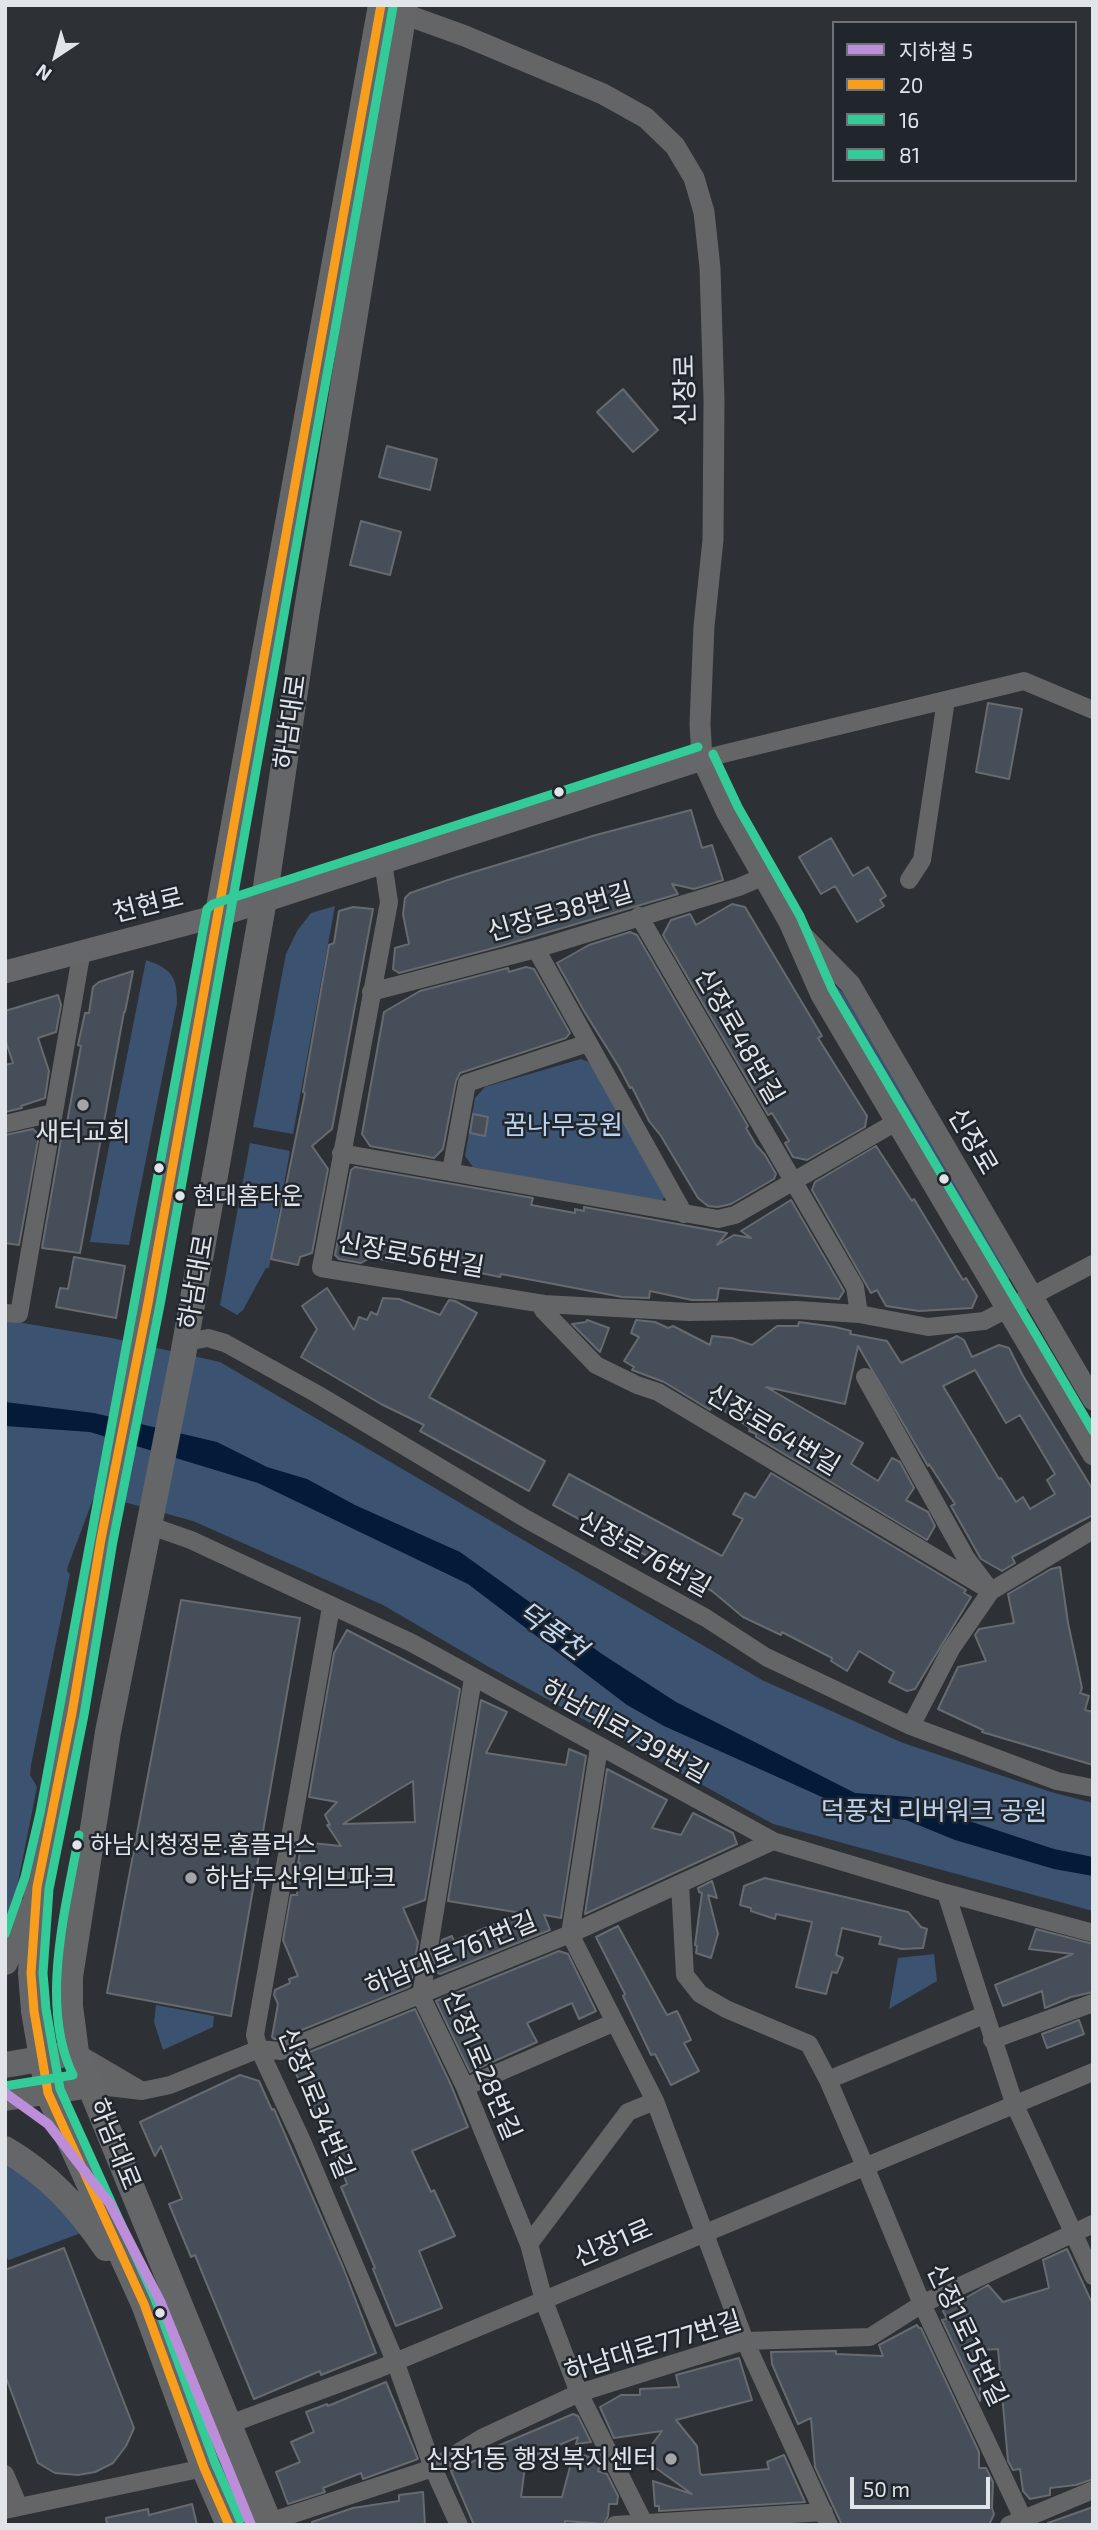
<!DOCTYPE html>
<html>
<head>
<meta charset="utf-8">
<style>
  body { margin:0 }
  #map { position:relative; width:1098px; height:2530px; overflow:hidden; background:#2d3034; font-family:"Exo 2","Noto Sans KR",sans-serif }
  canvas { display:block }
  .frame { position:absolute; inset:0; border:7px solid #e1e5e9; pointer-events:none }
  .legend { position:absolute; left:832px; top:21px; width:245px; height:161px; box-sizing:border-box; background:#21262d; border:2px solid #6e7278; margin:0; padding:9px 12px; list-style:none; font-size:21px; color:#e1e5e9 }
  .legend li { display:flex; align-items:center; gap:14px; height:35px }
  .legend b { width:35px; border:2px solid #6e7278 }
  .north { position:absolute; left:21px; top:21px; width:70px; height:70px; -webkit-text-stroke:5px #21262d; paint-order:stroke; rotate:216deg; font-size:19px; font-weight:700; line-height:28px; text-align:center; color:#e1e5e9 }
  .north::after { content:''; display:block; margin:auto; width:24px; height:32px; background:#e1e5e9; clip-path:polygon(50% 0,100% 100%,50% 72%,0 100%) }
  .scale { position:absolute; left:850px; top:2477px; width:140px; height:32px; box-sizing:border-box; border:4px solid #e1e5e9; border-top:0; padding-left:9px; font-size:21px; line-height:24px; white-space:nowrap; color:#e1e5e9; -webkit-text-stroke:5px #21262d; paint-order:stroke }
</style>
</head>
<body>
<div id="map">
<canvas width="1098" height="2530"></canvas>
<div class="frame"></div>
<ul class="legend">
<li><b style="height:9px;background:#bc8dd9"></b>지하철 5</li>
<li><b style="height:9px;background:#f99d1c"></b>20</li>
<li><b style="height:9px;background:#3c9"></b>16</li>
<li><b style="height:9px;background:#3c9"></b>81</li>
</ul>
<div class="north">N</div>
<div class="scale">50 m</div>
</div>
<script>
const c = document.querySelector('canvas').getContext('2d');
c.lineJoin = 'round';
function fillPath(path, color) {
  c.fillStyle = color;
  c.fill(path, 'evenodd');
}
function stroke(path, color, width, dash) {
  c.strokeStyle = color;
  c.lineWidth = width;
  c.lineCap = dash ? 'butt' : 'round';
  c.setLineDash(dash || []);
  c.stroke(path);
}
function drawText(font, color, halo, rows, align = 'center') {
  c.font = font + ' "Exo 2","Noto Sans KR",sans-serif';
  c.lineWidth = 5;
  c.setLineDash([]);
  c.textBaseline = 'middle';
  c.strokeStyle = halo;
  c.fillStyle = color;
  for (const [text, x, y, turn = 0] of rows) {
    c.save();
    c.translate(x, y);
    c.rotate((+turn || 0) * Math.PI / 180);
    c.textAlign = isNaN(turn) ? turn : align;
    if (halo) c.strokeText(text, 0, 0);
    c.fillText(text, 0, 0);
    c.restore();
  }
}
const green = new Path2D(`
  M335 906 293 1134 253 1127 286 954 297 931 311 913Z
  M146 960C172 969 177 977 177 1003L129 1245 90 1242Z
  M836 986 843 993 1011 1277 1009 1279H1006L986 1252 834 998 832 988Z
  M581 1059 595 1064 669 1190 661 1202 473 1167 465 1156 475 1098 485 1087Z
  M250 1143 290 1151 269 1268H266L243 1310 237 1315 220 1305Z
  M5 1320 112 1338 220 1362 762 1680 903 1743 1051 1792 1093 1803V1911L773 1824 489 1667 383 1605 193 1521 95 1494 68 1566 67 1571 70 1574 31 1765 30 1775 37 1787 17 1887 10 1941 5 1951Z
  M934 1954 937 1981 889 2009 898 1958Z
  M156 2005 214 2016 213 2027 163 2050 154 2022Z
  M5 2157 39 2182 81 2233 9 2260 5 2256Z`);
const water = new Path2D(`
  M5 1402 94 1413 217 1442 267 1467 307 1479 355 1505 460 1552 602 1654 676 1702 855 1793 911 1797 957 1817 1054 1849 1093 1857V1876L1054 1869 955 1840 906 1820 862 1815 664 1726 627 1705 468 1584 258 1483 90 1432 5 1426Z`);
const building = new Path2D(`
  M623 389 658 430 633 452 597 412Z
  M387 446 437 459 430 490 379 477Z
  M361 521 401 532 390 575 350 565Z
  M988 703 1022 709 1009 779 976 772Z
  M691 810 702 848 712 845 723 880 694 889 672 884 678 894 501 946 399 973 393 969 395 948 409 944 403 914 405 898 410 893 457 877 596 835Z
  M831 838 853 876 868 867 886 896 880 900 884 906 857 922 835 886 821 894 799 857Z
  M732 904 745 907 822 1036 818 1038 867 1116 865 1127 807 1160 793 1157 785 1143 789 1141 772 1113 768 1115 663 935 671 920 690 914 696 925Z
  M353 907 373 909 332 1129 312 1146 328 1169 312 1253 300 1257 298 1265 271 1259 305 1093 303 1092 329 945 334 943 339 911Z
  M630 932 637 935 748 1126 746 1128 756 1145 765 1155 776 1174 774 1179 731 1204 718 1207 708 1206 698 1198 661 1136 649 1121 632 1087 630 1088 619 1067 584 1011 557 963 589 945Z
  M526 967 534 969 570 1033 566 1038 460 1073 456 1081 443 1149 434 1158 370 1146 362 1134 384 1012 420 991 508 968 509 972Z
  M133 971 125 1012H124L80 1253 42 1248 61 1139H64L81 1046 78 1045 85 1013H89L93 987 99 982Z
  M58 995 61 1005 56 1032 38 1038 49 1071 45 1098 21 1106 22 1108 5 1112V1065L13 1063 5 1039V1011Z
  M473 1114 488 1117 485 1136 470 1133Z
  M33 1129 39 1135 19 1245 5 1243V1135Z
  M876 1146 912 1201 914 1199 963 1280 966 1278 977 1296 972 1308 919 1311 886 1306 877 1290 871 1293 812 1190 815 1182Z
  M355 1167 533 1198 531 1205 575 1213V1209L584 1211V1207L727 1233 717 1245 734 1235 751 1238 741 1231 791 1200 844 1291 839 1299 719 1288 717 1300H692L650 1291 649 1298 622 1297 501 1274 500 1277 466 1270V1266L425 1258 404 1255 403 1260 395 1259 394 1262 375 1258V1260L368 1259 361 1263 339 1259 335 1255 351 1170Z
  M74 1257 125 1266 116 1318 56 1307 60 1288 68 1289Z
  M327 1288 354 1330 359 1317 367 1320 371 1312 377 1315 383 1298 399 1299 440 1315 449 1300 455 1301 477 1313 429 1397 545 1461 529 1491 420 1431 424 1425 381 1404 301 1357 317 1329 302 1306Z
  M587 1320 609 1328 600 1352 572 1324 586 1322Z
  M636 1320 655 1322 668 1328 673 1326 710 1345 712 1336 732 1338 752 1345 777 1326H798L799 1322 835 1327 851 1331 850 1334 887 1341 901 1363 957 1336 964 1340 972 1357 999 1345 1009 1348 1023 1376 1093 1490V1515L1012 1557 1015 1563 1002 1571 981 1559 951 1506 955 1504 929 1464 928 1466 858 1346 845 1404 766 1387 863 1443 851 1464 878 1481 892 1458 900 1462 914 1488 906 1500 928 1512 935 1526 927 1540 756 1437V1434L749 1431 750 1428 714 1404 710 1410 664 1382 632 1370 634 1367 624 1361 639 1337 631 1333ZM975 1370 1006 1423 1020 1415 1055 1474 1047 1480 1055 1494 1030 1509 1023 1497 1016 1502 1001 1478 999 1479 943 1386Z
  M771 1473 966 1590 964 1593 971 1597 915 1689 907 1691 889 1682 894 1672 859 1651 847 1671 831 1661 832 1658 782 1632 781 1635 743 1617 712 1591 553 1505 569 1474 722 1556 743 1519 733 1514 745 1493 755 1498Z
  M1060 1567 1068 1623 1082 1688 1080 1693 1089 1696 1085 1710 1093 1712V1765L982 1732 983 1730 938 1709 958 1667 986 1661 975 1635 979 1629 1014 1623 1008 1594 1051 1569Z
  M181 1600 300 1618 231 2016 107 1993Z
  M347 1630 460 1689 425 1900 403 1908 418 1942 411 1984 409 1987 279 2039H274L272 2037 278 2004 274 1995 275 1990 290 1983 289 1979 298 1976 283 1940 291 1895H297L300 1863H298L302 1842 341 1846 327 1825H330L325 1815 337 1802 309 1797 334 1653ZM413 1781 415 1822 343 1824 391 1794Z
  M481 1700 507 1712 486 1753 566 1765 569 1749 586 1756 561 1918 544 1915 550 1930 440 1974 436 1972 442 1940 452 1936 454 1941 521 1913 448 1901Z
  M607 1769 667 1800 652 1828 681 1835 693 1813 733 1833 737 1844 585 1914Z
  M765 1878 908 1912 921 1927 927 1929 923 1948 902 1949 879 1944 881 1937 842 1928 836 1955 843 1958 837 1973 832 1972 826 1994 796 1987 812 1922 776 1914 775 1919 751 1911V1908L740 1905 744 1886Z
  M712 1881 717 1898 708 1895 718 1934 711 1958 696 1953 697 1946 695 1945 702 1893 699 1892 698 1888Z
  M618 1926 667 2015 677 2011 691 2040 684 2043 699 2071 671 2085 655 2054 651 2055 623 1996 625 1994 596 1937Z
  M1036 1929 1093 1944V1992L1071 1997 1045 2008 1042 1991 1003 2006 995 1985 1073 1954 1029 1949Z
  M559 1951 568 1954 596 2011 579 2019 572 2003 527 2023 537 2042 470 2072 436 2001Z
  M415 2009 451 2085 468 2127 412 2151 431 2192 434 2190 455 2236 419 2251 442 2308 396 2326 373 2269 375 2268 341 2187 347 2184 336 2156 324 2125 320 2127 290 2060Z
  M1079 2020 1084 2034 1047 2048 1042 2034Z
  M240 2075 259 2081 272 2110 274 2109 343 2267 376 2353 321 2375 320 2371 254 2399 195 2255 191 2257 169 2204 182 2199 161 2146 155 2156 140 2122Z
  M64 2248 134 2428 126 2446 113 2463 95 2472 78 2475 55 2473 38 2463 5 2375V2270Z
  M1067 2249 1093 2305V2479L1076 2485 1050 2488V2495L1030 2499 1023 2491 1020 2469 1013 2470 1008 2461 998 2349 981 2350 980 2401 942 2320 947 2319 943 2311 988 2285 1003 2302 1049 2288 1043 2260Z
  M917 2325 919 2328H921L979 2452V2468H986L993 2482 992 2508 994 2514 989 2525H842L815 2467 811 2418 798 2424 772 2364 771 2352 836 2351V2354L883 2356 879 2345Z
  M739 2358 752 2400 676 2420 697 2446 700 2473 702 2475 769 2469 767 2462 784 2455 805 2502 659 2511V2506H655L653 2481 692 2494 642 2458 662 2431 614 2438 600 2407 621 2395H640V2389L679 2387 676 2375Z
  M386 2382 418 2459 363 2479 361 2473 323 2488 325 2492 288 2504 276 2472 300 2462 291 2442 314 2432 306 2412 327 2404 328 2406Z
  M573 2414 578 2416 591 2442 576 2444 578 2437 526 2459 521 2497H562L574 2452 601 2461 598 2471 607 2474 618 2496 617 2504H609L608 2516 604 2524 565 2521V2525H474L451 2471 488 2455 486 2451Z
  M423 2492 425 2525H312V2522L353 2508 399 2501V2495Z
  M192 2504 197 2525H107L106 2518 148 2509 149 2515Z
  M1093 2507V2525H1049L1048 2523Z`);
const minor = new Path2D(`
  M702 759 1024 681 1093 710
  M383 862 389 902 321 1268 544 1304 689 1312 797 1310 859 1314 928 1327 984 1321 1093 1264
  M909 880 922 860 946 700
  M639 916 855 1287 859 1314
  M536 949 684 1214
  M371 992 536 949 739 887 762 877
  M5 1124 53 1113
  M341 1153 718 1219 735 1215 896 1122
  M451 1171 467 1083 588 1043
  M544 1304 543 1310 596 1365 637 1385 658 1392 991 1591 1093 1530
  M5 1313 19 1314 82 950
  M186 1342 208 1338 225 1343 317 1394 528 1520 706 1618 766 1657 911 1726 1057 1781 1093 1788
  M865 1377 966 1558 991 1591 951 1649 911 1726
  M151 1526 191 1540 412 1643 773 1841 946 1893 1093 1933
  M331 1607 255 2035 259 2049 302 2141 395 2361 433 2468 459 2525
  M473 1678 421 1996 465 2087 529 2244 544 2301 579 2393 645 2525
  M599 1747 570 1934 655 2101 745 2341 829 2525
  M680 1884 685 1975 700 1994 726 2009 809 2044 828 2080 865 2166 922 2304 1026 2525
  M946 1893 1014 2103 1093 2276
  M992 2040 1093 2003
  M76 2052 139 2089
  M828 2080 984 2015
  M91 2085 142 2091 170 2085 259 2049 281 2051 570 1934 773 1841
  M465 2087 615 2022
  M529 2244 628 2112 655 2101
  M230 2424 378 2369 1093 2072
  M5 2474 19 2507
  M5 2510 204 2468
  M269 2522 433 2468 482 2438 579 2393 745 2341 870 2337 922 2304 1093 2224
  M615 2525 824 2512
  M1009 2525 1093 2490`);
const tertiary = new Path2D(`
  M404 14 465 36 603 94 646 118 675 146 694 178 704 212 710 268 714 401 713 540 704 626 700 724 702 759 727 813 789 922 821 995 1093 1455
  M799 932 850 984 1093 1400`);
const secondary = new Path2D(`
  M5 972 217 916 702 759`);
const primary = new Path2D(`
  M5 1962 27 1911
  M5 2065 58 2056
  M5 2098 91 2085
  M5 2149C49 2175 77 2206 106 2248
  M229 2525 204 2468 144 2304 48 2093 34 2011 31 1973 33 1941 37 1887 72 1713 101 1539 148 1303 381 5
  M270 2525 76 2052 70 2006V1977L108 1732 183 1355 264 900 306 616 405 5`);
const bus1 = new Path2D(`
  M229 2525 204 2468 144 2304 48 2093 34 2011 31 1973 37 1887 72 1713 101 1539 148 1303 381 5`);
const bus2 = new Path2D(`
  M240 2520 215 2463 155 2299 60 2089 46 2009 43 1973 49 1889 84 1715 113 1541 160 1305 393 7`);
const bus3 = new Path2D(`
  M713 754 738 807 800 916 832 989 1093 1431
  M5 1934 25 1877 40 1813 207 909 213 904 698 747
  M5 2086 73 2075C39 2006 66 1907 79 1835`);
const metro1 = new Path2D(`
  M5 2093 48 2124 110 2204 160 2301 251 2525`);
const markers = [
  [559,792,6,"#e1e5e9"],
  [83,1105,7,"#a2a6aa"],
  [159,1168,6,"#e1e5e9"],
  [944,1179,6,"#e1e5e9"],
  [180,1196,6,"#e1e5e9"],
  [77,1845,6,"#e1e5e9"],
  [191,1878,7,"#a2a6aa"],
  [160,2313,6,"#e1e5e9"],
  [671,2459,7,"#a2a6aa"]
];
const busNames = [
  ["현대홈타운",193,1196],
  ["하남시청정문.홈플러스",90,1845]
];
const streetNames = [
  ["신장로",685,390,-91],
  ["하남대로",290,722,-82],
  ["천현로",148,905,-14],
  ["신장로38번길",560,912,-16],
  ["신장로48번길",739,1036,60],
  ["신장로",973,1141,60],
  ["신장로56번길",411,1255,10],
  ["하남대로",196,1282,-80],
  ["신장로64번길",773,1430,31],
  ["신장로76번길",644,1554,29],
  ["하남대로739번길",625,1731,29],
  ["하남대로761번길",451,1954,-22],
  ["신장1로28번길",482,2065,67],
  ["신장1로34번길",316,2103,68],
  ["하남대로",115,2144,68],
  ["신장1로",613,2243,-23],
  ["신장1로15번길",967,2335,65],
  ["하남대로777번길",653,2346,-17]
];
const parkNames = [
  ["꿈나무공원",563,1125],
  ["덕풍천 리버워크 공원",934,1811]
];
const poiNames = [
  ["새터교회",83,1132],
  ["하남두산위브파크",205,1878,"left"],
  ["신장1동 행정복지센터",657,2459,"right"]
];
const waterNames = [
  ["덕풍천",552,1631,36]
];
fillPath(green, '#3b5371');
fillPath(water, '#041a39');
fillPath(building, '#454e59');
stroke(building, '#676a6e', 2);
stroke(minor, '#636567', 18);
stroke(tertiary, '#636567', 21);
stroke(secondary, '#65676a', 23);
stroke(primary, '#646668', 26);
stroke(bus1, '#f99d1c', 9);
stroke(bus2, '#3c9', 9);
stroke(bus3, '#3c9', 9);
stroke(metro1, '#bc8dd9', 10);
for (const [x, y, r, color] of markers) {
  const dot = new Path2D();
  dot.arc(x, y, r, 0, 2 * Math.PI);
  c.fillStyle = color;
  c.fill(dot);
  stroke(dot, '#21262d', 2.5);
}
drawText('24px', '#e1e5e9', '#21262d', busNames, 'left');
drawText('26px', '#e1e5e9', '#21262d', streetNames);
drawText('26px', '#bbd3f1', '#21262d', parkNames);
drawText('26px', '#e1e5e9', '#21262d', poiNames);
drawText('italic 28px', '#bed7f4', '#21262d', waterNames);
</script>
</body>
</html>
